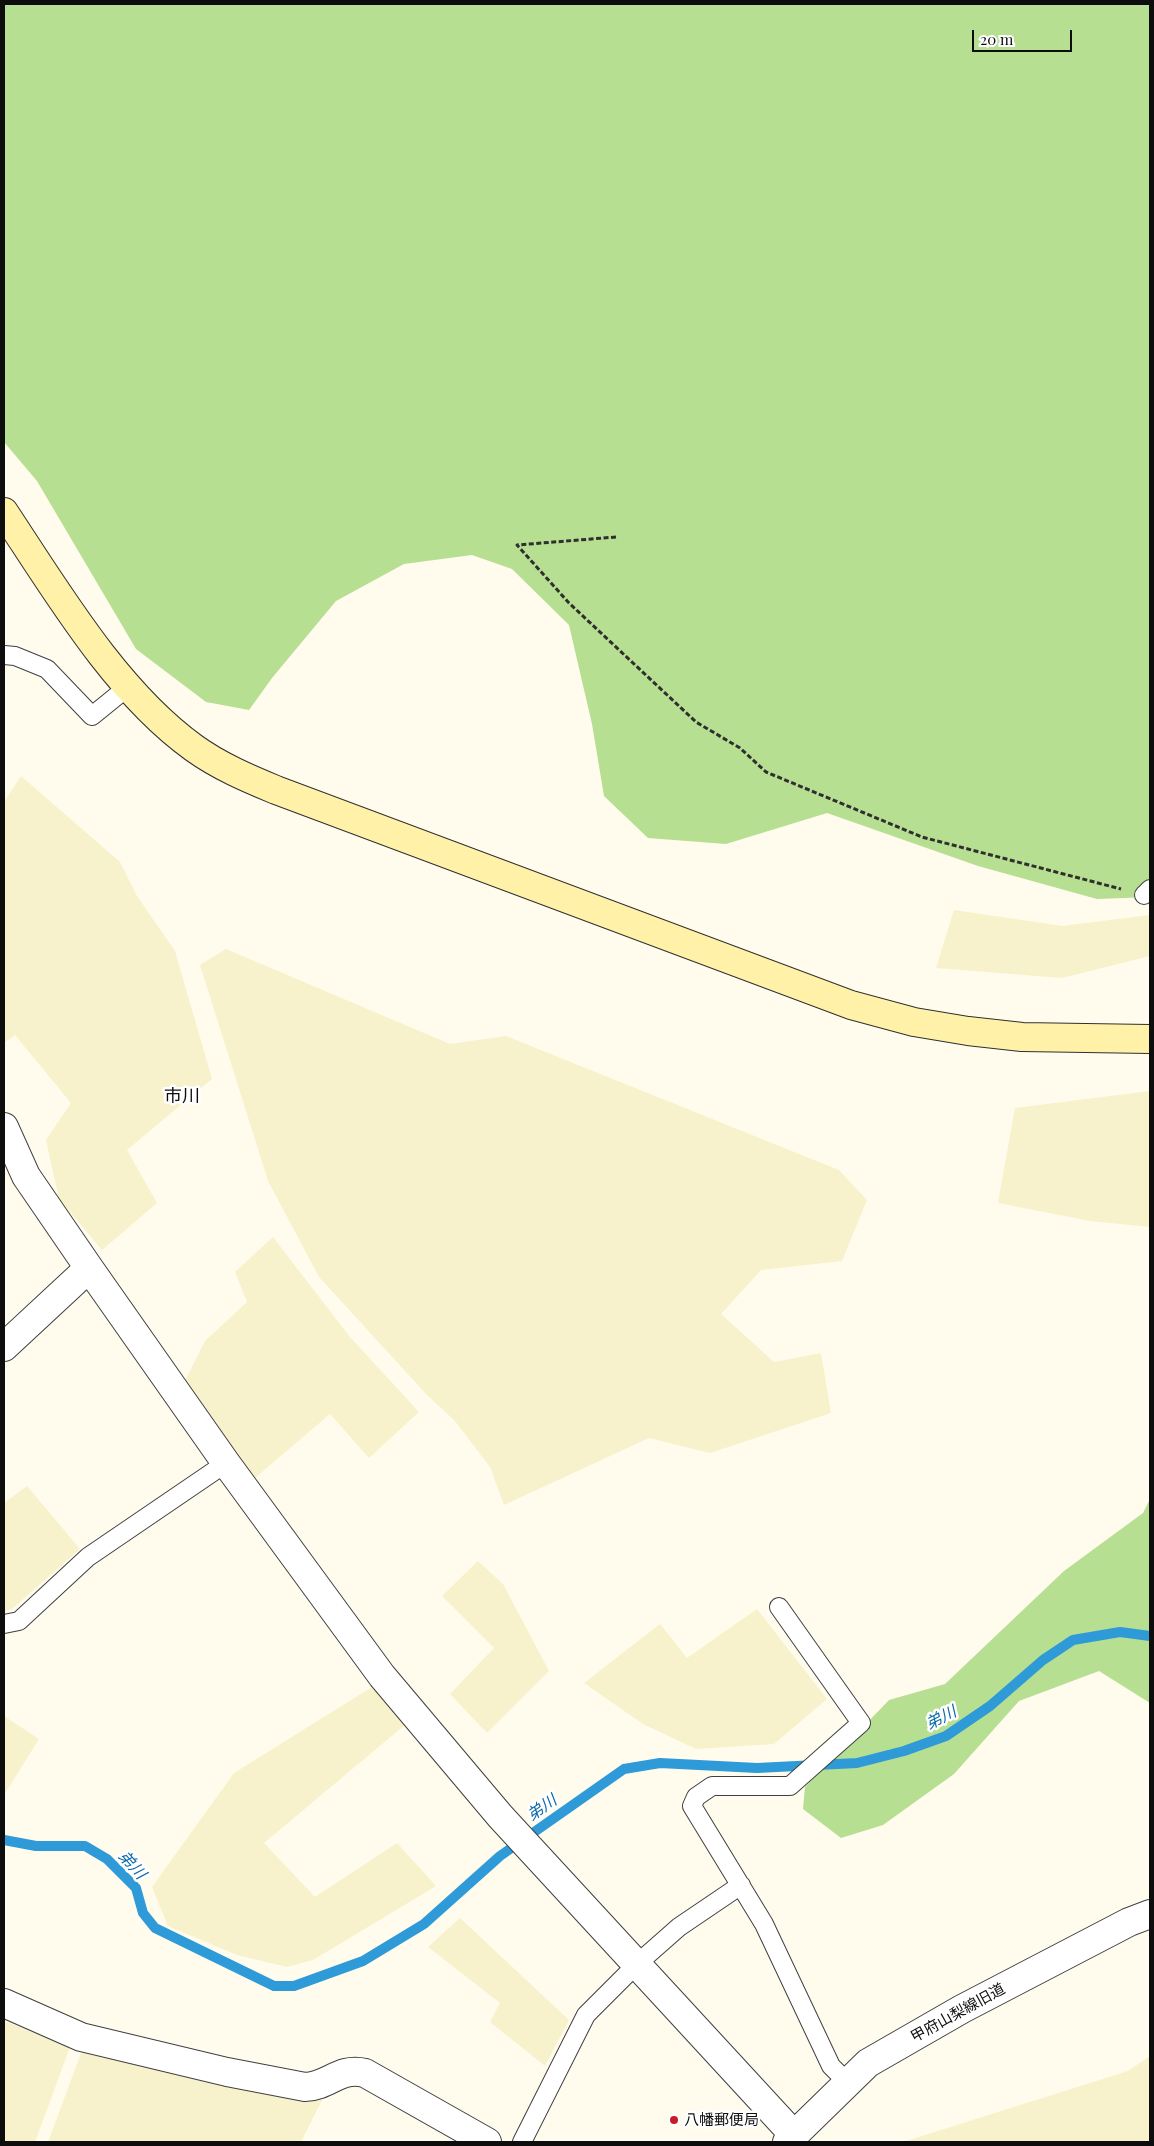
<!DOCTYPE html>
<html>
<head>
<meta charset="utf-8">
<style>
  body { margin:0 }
  #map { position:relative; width:1154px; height:2146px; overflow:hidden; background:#fffbed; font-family:"Playfair Display",serif }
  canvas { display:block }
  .frame { position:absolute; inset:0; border:5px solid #0d0d0d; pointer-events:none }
  .scale { position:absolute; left:972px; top:30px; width:100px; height:22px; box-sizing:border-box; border:2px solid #0d0d0d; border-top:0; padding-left:6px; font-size:15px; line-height:18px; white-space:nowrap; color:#0d0d0d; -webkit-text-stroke:4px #fff; paint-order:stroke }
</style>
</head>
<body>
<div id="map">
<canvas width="1154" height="2146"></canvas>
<div class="frame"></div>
<div class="scale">20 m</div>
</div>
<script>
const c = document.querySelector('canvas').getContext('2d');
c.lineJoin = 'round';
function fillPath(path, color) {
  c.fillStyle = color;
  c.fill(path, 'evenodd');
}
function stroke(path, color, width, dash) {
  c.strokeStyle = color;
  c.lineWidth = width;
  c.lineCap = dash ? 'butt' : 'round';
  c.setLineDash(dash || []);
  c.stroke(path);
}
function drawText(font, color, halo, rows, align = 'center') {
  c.font = font + ' "Playfair Display","Noto Sans JP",serif';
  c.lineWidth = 5;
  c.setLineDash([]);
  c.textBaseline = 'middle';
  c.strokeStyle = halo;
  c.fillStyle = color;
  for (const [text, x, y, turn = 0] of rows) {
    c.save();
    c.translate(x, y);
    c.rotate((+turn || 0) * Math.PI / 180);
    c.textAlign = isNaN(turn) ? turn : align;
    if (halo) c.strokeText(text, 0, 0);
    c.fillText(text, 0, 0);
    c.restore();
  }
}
const farmland = new Path2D(`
  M21 776 120 862 137 896 175 951 212 1079 127 1150 157 1203 102 1250 59 1199 46 1140 71 1103 15 1035 4 1043V802Z
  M954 910 1062 926 1150 915V956L1062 978 936 968Z
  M226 949 450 1044 506 1036 839 1170 867 1200 842 1261 761 1270 721 1314 774 1362 821 1353 831 1413 710 1453 649 1438 504 1505 490 1467 455 1421 427 1395 319 1277 268 1181 200 965Z
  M1150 1091V1227L1090 1221 998 1203 1015 1108Z
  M273 1237 350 1337 419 1412 369 1458 330 1414 255 1478 185 1381 205 1341 247 1302 235 1272Z
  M27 1486 80 1549 12 1609 4 1611V1503Z
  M478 1561 503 1584 549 1671 487 1733 450 1694 494 1648 442 1596Z
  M757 1609 827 1699 774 1744 696 1749 643 1724 584 1683 660 1624 687 1658Z
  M372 1687 406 1724 264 1843 315 1897 397 1843 436 1886 313 1960 287 1967 237 1955 168 1926 152 1887 234 1773Z
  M4 1716 39 1739 4 1795Z
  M460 1918 569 2020 545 2066 490 2022 500 2003 428 1947Z
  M4 2021 70 2047 35 2142H4Z
  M83 2048 322 2100 301 2142H48Z
  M1150 2056V2142H903L1128 2071Z`);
const forest = new Path2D(`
  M4 4H1150V897L1097 899 978 866 827 813 726 844 648 838 604 796 592 724 569 625 512 569 472 555 404 564 336 601 272 678 249 710 206 702 136 649 37 481 4 442Z
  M1150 1499V1703L1099 1671 1019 1701 954 1774 883 1825 841 1838 803 1809 805 1787 889 1700 945 1684 1064 1571 1143 1513Z`);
const stream = new Path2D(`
  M4 1840 36 1846H85L107 1859 136 1888 143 1913 155 1928 274 1986H294L363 1961 424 1924 500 1856 624 1769 660 1763 757 1768 857 1763 904 1751 946 1736 990 1706 1043 1660 1073 1640 1120 1632 1150 1636`);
const path = new Path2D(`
  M616 537 517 545 569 603 696 722 740 748 766 772 922 837 1121 889`);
const lane = new Path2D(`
  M4 655 15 656 47 669 92 716 129 686
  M1144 895 1150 889
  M779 1607 861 1723 790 1786H712L696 1797 692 1806 764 1924 831 2066 848 2083
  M4 1624 19 1621 88 1557 226 1463
  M522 2142 586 2015 637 1964 679 1927 741 1885`);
const street = new Path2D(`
  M4 1127 26 1176 89 1268 226 1463 382 1676 500 1816 794 2135
  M4 1347 89 1268
  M4 2003 81 2037 227 2072 305 2087C330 2086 338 2067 365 2073L487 2142
  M787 2142 868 2063 962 2009 1129 1922 1150 1914`);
const secondary = new Path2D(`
  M4 512C57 592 116 692 194 748 219 766 247 778 276 790L851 1005 914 1022 968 1031 1022 1037 1150 1039`);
const markers = [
  [674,2120,5,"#c81a29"]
];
const streetNames = [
  ["甲府山梨線旧道",958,2013,-29]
];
const poiNames = [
  ["八幡郵便局",684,2120]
];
const waterNames = [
  ["弟川",941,1718,-27],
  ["弟川",542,1808,-35],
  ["弟川",132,1865,48]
];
const quarterNames = [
  ["市川",182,1096]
];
fillPath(farmland, '#f7f2cb');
fillPath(forest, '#b7df91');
stroke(stream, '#2e9ad8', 10);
stroke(lane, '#404040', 20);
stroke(street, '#404040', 30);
stroke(secondary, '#2f2f2f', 30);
stroke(path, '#2f2f2f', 3, [5, 2.5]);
stroke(lane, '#fff', 18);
stroke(street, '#fff', 28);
stroke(secondary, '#fff2a8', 28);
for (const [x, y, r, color] of markers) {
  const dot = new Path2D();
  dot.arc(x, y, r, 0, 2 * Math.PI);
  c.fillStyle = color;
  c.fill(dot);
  stroke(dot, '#fff', 2);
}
drawText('15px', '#0d0d0d', '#fff', streetNames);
drawText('15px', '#0d0d0d', '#fff', poiNames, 'left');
drawText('italic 16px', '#0c6aa9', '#fff', waterNames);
drawText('18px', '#0d0d0d', '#fff', quarterNames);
</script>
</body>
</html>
